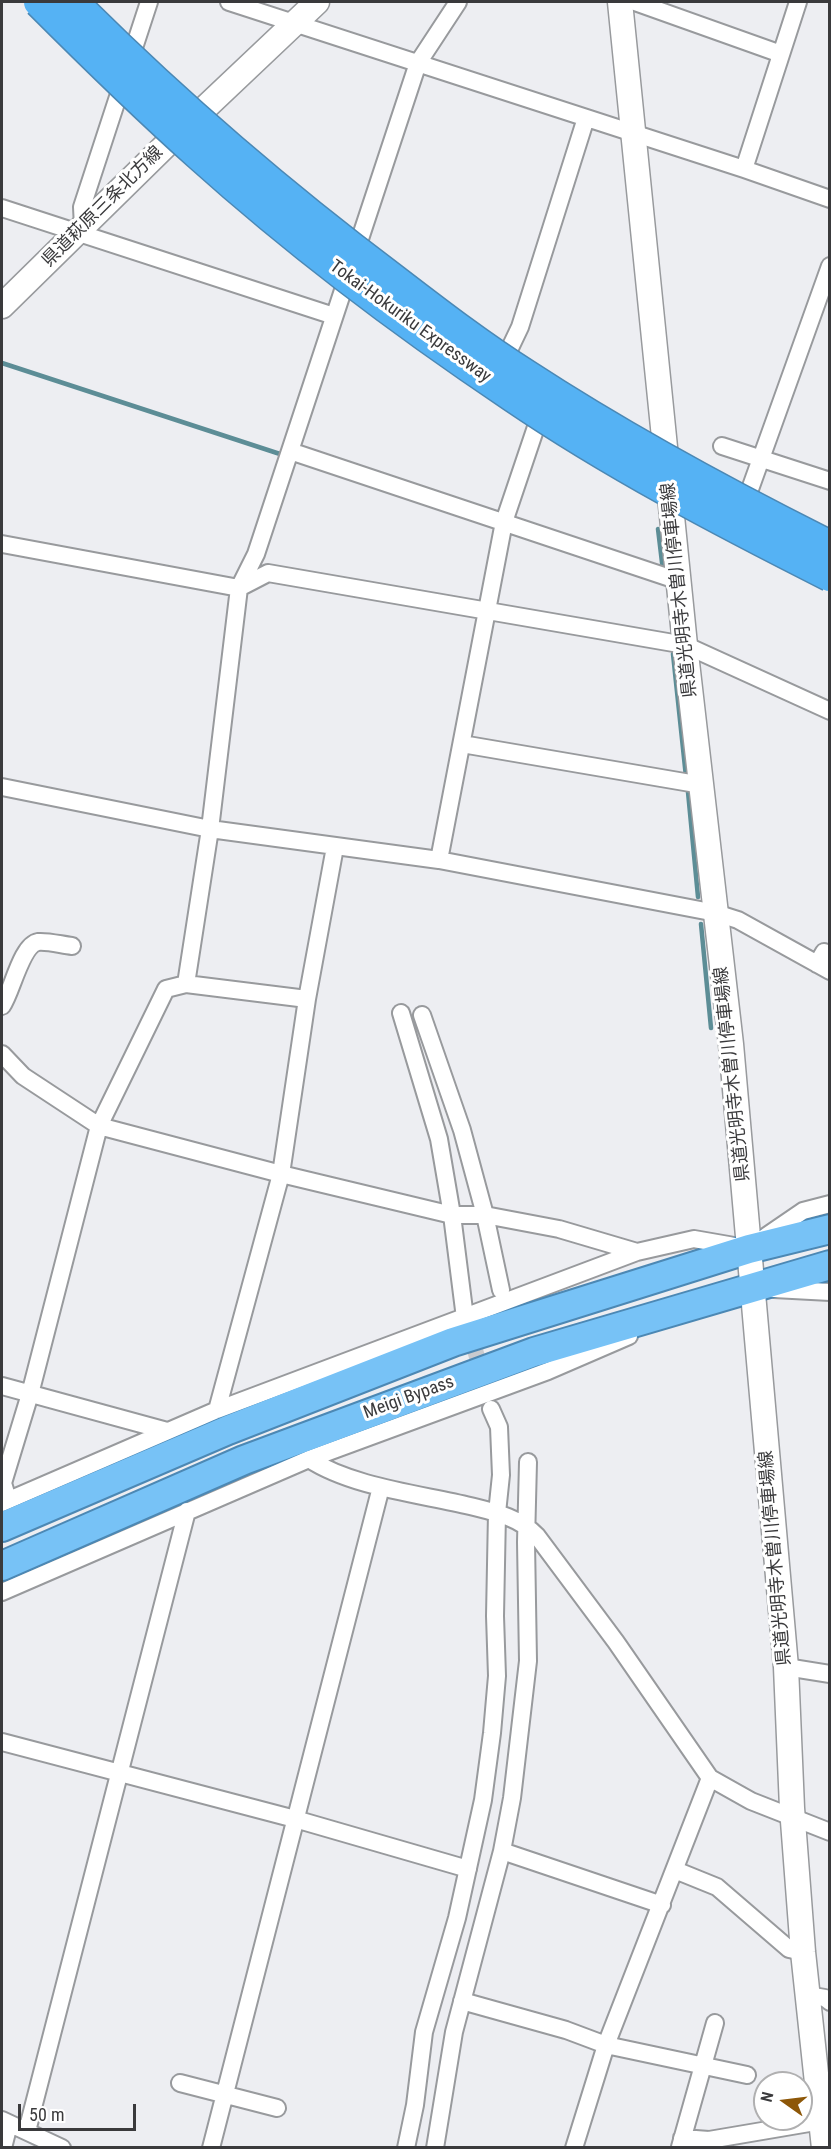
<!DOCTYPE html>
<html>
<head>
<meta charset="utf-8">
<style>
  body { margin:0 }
  #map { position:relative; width:831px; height:2149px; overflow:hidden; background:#edeef2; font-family:"Roboto Condensed",sans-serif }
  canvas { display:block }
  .frame { position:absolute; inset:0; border:3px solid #3a3a3c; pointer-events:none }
  .north { position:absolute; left:753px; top:2071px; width:60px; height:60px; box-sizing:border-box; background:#fff; border:2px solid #b0b0b1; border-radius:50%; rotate:284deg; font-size:16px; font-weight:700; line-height:24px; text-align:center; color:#3a3a3c }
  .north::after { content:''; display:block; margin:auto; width:21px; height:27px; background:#8d5708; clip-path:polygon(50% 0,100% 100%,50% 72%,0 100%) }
  .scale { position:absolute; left:18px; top:2104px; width:118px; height:27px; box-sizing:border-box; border:3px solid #3a3a3c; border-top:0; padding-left:8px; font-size:18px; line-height:21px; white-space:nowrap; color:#3a3a3c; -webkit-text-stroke:4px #fff; paint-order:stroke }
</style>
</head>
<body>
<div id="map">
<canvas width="831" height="2149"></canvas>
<div class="frame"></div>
<div class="north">N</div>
<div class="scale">50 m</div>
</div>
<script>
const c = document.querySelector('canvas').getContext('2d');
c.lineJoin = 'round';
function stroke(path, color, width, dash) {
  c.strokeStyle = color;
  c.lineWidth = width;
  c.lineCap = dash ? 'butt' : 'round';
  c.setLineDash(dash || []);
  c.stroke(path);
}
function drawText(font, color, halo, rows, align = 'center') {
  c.font = font + ' "Roboto Condensed","Noto Sans JP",sans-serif';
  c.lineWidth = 6;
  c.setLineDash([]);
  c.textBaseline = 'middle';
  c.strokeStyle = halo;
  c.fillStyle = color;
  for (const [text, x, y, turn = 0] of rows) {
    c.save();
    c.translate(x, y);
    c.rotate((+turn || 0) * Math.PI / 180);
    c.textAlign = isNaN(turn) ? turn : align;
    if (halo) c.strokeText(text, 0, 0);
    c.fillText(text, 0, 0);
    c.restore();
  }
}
const stream = new Path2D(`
  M2 363 280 454
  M658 529 663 571
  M673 654 686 777
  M688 792 698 897
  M701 924 711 1028`);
const minorTunnel = new Path2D(`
  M469 1328 483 1379`);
const minor = new Path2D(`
  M229 2 744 169 830 199
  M635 2 781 54
  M744 169 798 2
  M2 208 334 316
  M83 227 82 207 149 2
  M510 348 520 327 586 118
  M722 446 830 481
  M290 451 679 581
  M749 492 830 266
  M2 544 239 588 268 573 685 645 830 711
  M462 744 702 785
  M2 787 210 829 439 860 716 913 738 920 830 971
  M439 860 504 522 536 427
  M817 964 824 952 830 955
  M186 984 210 829 239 588 256 554 418 63 458 2
  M2 1006C12 992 21 945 38 942 48 941 62 945 72 946
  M401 1013 439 1139 452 1215 464 1310
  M422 1015 462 1130 485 1215 501 1290
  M2 1054 23 1076 99 1126 281 1174 452 1215H485L559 1229 637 1252
  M762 1239 803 1211 830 1204
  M774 1289 830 1292
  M2 1386 167 1431
  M217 1410 281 1174 307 999 335 847
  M309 1459C352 1487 420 1494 470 1506 494 1512 519 1517 537 1536L616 1642 710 1778 751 1801 830 1832
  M8 1500 3 1483 30 1394 99 1126 166 989 186 984 307 999
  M2 1503 217 1410 637 1252 694 1239 740 1247
  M2 1592 309 1459 548 1371 629 1336
  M786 1667 830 1674
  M2 1742 295 1819 468 1869
  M502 1851 662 1905
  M675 1870 717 1887 789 1949 803 1952
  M807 1995 825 1998 830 2002
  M462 2001 566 2030 606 2045 747 2075
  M180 2083 277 2108
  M2 2120 62 2148
  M27 2131 187 1511
  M682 2138 709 2140 821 2121
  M680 2147 715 2023
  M3 2148 9 2124
  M211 2148 381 1487
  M406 2148 415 2105 424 2032 457 1918 483 1800 492 1733 497 1676 495 1616 497 1513 501 1475 499 1427 491 1409
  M435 2148 454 2032 502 1851 512 1798 528 1661 526 1542 528 1462
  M574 2148 606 2045 710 1778`);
const secondary = new Path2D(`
  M620 2 685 645 731 1044 786 1667 792 1808 803 1952 824 2148
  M2 306 168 143 317 2`);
const trunk = new Path2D(`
  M2 1527 228 1430 453 1342 749 1249 830 1229
  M2 1566 244 1460 534 1352 830 1265`);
const motorwayBridge = new Path2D(`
  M39 2C91 54 144 106 199 155 297 243 403 323 512 396 612 464 721 521 830 576
  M73 2C173 102 280 194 393 279 436 312 480 346 526 375 624 439 726 494 830 546`);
const streetNames = [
  ["県道萩原三条北方線",103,207,-45],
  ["Tokai-Hokuriku Expressway",410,322,36],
  ["県道光明寺木曽川停車場線",680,590,-96],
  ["県道光明寺木曽川停車場線",733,1074,-96],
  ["Meigi Bypass",409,1398,-20],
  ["県道光明寺木曽川停車場線",776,1558,-95]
];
stroke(stream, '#5c8d96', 4.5);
stroke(minorTunnel, '#c9cace', 16, [16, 8]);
stroke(minor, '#989a9d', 20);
stroke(secondary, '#989a9d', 27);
stroke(trunk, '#4c88b4', 32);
stroke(minor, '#fff', 16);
stroke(secondary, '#fff', 24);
stroke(trunk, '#77c2f6', 28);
stroke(motorwayBridge, '#4c88b4', 33, []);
stroke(motorwayBridge, '#55b2f4', 30);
drawText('18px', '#3a3a3c', '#fff', streetNames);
</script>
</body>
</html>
